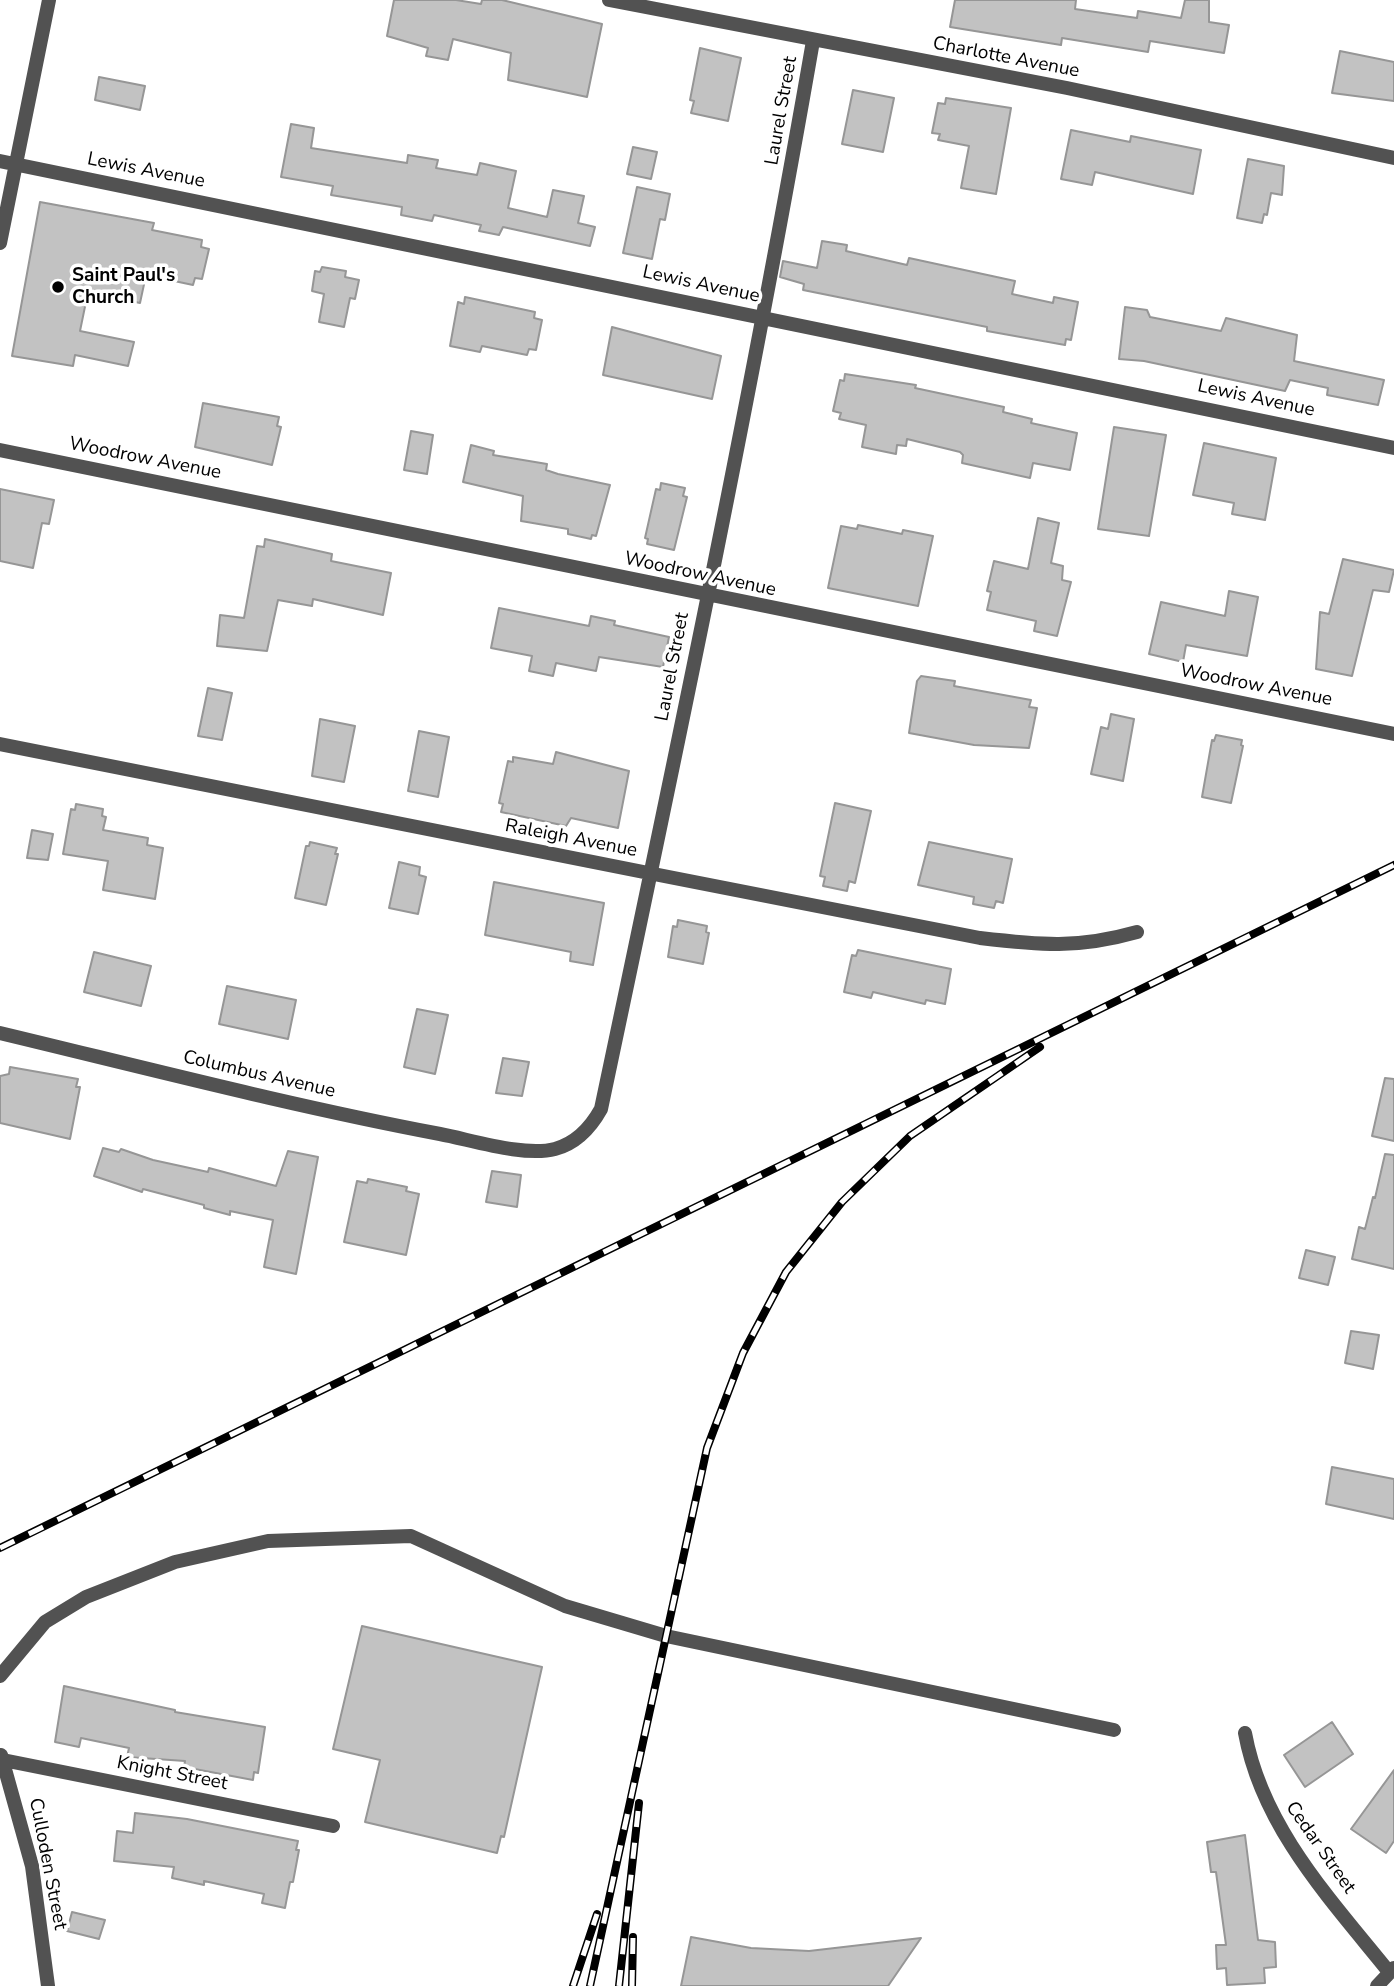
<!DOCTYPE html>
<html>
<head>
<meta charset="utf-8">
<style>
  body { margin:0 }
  canvas { display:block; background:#fff }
</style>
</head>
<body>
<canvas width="1394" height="1986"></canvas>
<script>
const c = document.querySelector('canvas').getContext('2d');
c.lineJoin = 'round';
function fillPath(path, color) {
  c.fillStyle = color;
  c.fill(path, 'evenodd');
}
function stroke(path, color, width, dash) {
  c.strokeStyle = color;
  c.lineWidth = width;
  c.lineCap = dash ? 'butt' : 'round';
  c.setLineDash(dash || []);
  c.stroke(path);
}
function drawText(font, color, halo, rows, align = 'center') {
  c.font = font + ' "Nunito Sans",sans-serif';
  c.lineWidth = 7;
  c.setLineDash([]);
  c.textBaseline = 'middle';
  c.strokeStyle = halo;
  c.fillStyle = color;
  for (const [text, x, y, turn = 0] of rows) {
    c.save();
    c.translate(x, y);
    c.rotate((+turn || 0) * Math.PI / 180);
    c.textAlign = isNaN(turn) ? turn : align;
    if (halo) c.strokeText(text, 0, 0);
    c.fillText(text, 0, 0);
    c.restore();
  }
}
const building = new Path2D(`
  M394 0H456L481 4 482 0H502L602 24 587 97 508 80 511 53 453 39 448 60 426 56 428 48 387 36Z
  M955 0H1076L1075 9 1137 18 1138 11 1181 18 1185 0H1209V22L1229 25 1224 53 1150 41 1148 52 1062 38 1061 45 950 27Z
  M700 48 741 58 728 121 691 113 694 101 690 100Z
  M1340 51 1394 62V101L1332 93Z
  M99 77 145 86 140 110 95 100Z
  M853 90 894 98 883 152 842 144Z
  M946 98 1011 108 996 194 961 188 969 146 938 140 940 134 932 133 938 103 945 104Z
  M291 124 314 128 311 148 407 163 408 155 438 160 436 168 477 175 480 163 516 171 508 208 547 217 553 190 584 196 578 223 595 227 590 246 503 227 499 235 479 231 481 225 434 215 432 221 401 215 402 207 331 195 333 186 281 177Z
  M1071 130 1130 142 1131 136 1201 150 1193 194 1095 172 1092 185 1061 179Z
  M633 147 657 152 651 179 627 174Z
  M1248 159 1284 166 1282 195 1271 193 1267 215 1264 214 1262 223 1237 218Z
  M637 187 670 194 665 220 660 219 652 259 623 253Z
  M40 202 154 223 152 230 202 240 201 247 209 249 202 279 195 278 193 285 146 275 140 303 88 292 80 331 134 342 128 366 75 355 73 366 12 356Z
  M822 241 847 245 846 251 907 265 909 258 1015 281 1012 294 1053 303 1054 297 1078 302 1071 340 1066 339 1065 345 987 331V327L803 290 804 284 780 277 783 261 817 268Z
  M322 267 346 271 345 277 359 280 355 299 350 298 344 327 319 322 324 294 312 291 315 271 320 272Z
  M465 297 535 312 534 318 542 320 536 350 529 349 527 355 482 346 480 352 450 346 458 302 464 304Z
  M1125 307 1147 310 1150 317 1221 331 1226 318 1297 335 1294 361 1384 380 1378 405 1327 395 1328 388 1290 380 1285 391 1144 361 1119 359Z
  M612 327 721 356 712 399 603 375Z
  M845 374 916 385 915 388 1004 407 1003 412 1032 419 1031 423 1077 433 1070 470 1033 463 1030 478 962 463 963 455 960 452 907 439 906 446 897 445 896 454 862 447 866 425 839 419 841 413 833 411 840 380 844 381Z
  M203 403 279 417 277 426 281 427 272 465 195 447Z
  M1114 427 1166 435 1149 536 1098 529Z
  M411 431 433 435 427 474 404 470Z
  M1204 443 1276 458 1265 520 1232 514 1234 503 1193 495Z
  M471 445 494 451 493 455 547 464 546 470 558 474 610 485 596 536 592 535 591 539 568 534V529L521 521 523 496 463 482Z
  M661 483 685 488 683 496 687 497 674 550 647 544 648 539 645 538 656 489 660 490Z
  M0 489 54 500 49 524 42 523 33 568 0 561Z
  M1038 518 1059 523 1051 563 1063 566 1062 580 1071 582 1057 636 1034 631 1036 621 987 610 991 592 987 591 994 561 1028 569Z
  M858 525 902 534 903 530 933 536 918 606 828 588 841 526 857 529Z
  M265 539 332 554 331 561 391 573 383 615 313 599 312 606 278 600 267 651 217 646 220 615 244 618 257 546 264 547Z
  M1343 559 1394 570 1389 592 1373 590 1352 676 1316 669 1320 612 1329 614Z
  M1229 591 1258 597 1247 656 1186 645 1183 662 1149 654 1161 602 1225 616Z
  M499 608 589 626 591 616 615 621 614 625 669 637 663 667 599 657 596 671 556 663 553 676 529 671 532 656 491 648Z
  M921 676 955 681 954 686 1031 700 1029 707 1037 708 1029 748 974 745 909 733 917 681Z
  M208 688 232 693 222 740 198 736Z
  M1111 714 1134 719 1123 781 1091 774 1101 727 1108 729Z
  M320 719 355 726 344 782 312 776Z
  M419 731 449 737 438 797 408 791Z
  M1216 735 1242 740 1241 745 1243 746 1231 803 1202 797 1212 740 1214 741Z
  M556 752 629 771 618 828 571 818 566 826 501 812 503 804 499 803 508 761 513 762V757L553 764Z
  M835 803 871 811 855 883 849 881 847 891 823 886 825 877 820 876Z
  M76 804 103 809 102 816 106 817 103 830 148 838 147 845 163 848 155 899 103 890 108 861 63 854 71 809 75 810Z
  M32 830 53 834 48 860 27 858Z
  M310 842 337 848 335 854H338L326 905 295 898 306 846H309Z
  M929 842 1012 859 1003 903 996 901 994 908 973 904 974 897 918 885Z
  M399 862 420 867 419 875 426 877 418 914 389 908Z
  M494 882 604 903 593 965 570 961 571 952 485 935Z
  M678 920 707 926 706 932 709 933 703 964 668 957 673 926 677 927Z
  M858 950 951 969 945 1004 926 1000 925 1004 873 992 871 998 844 992 852 955 856 956Z
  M94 952 151 966 141 1006 84 992Z
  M227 986 296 1000 288 1039 219 1024Z
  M417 1009 448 1015 435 1074 404 1067Z
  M503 1058 529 1062 522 1096 496 1093Z
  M10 1067 78 1079 76 1087H80L70 1139 0 1123V1076L9 1074Z
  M1385 1078 1394 1079V1141L1372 1136Z
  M103 1148 119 1152 121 1149 153 1160 208 1172 209 1168 276 1186 288 1151 318 1157 296 1274 264 1267 273 1220 230 1211V1215L204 1208V1205L143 1189 142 1192 94 1176Z
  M1385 1154 1394 1155V1269L1352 1259 1359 1227 1365 1229 1373 1197 1375 1198Z
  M492 1171 521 1175 517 1207 486 1202Z
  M368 1179 407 1187 406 1191 419 1194 406 1255 344 1242 357 1181 367 1183Z
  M1306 1250 1335 1257 1328 1285 1299 1278Z
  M1351 1331 1379 1335 1373 1369 1345 1363Z
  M1332 1467 1394 1479V1519L1326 1504Z
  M362 1626 542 1667 504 1837 501 1836 497 1853 365 1822 380 1760 333 1749Z
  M64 1686 175 1710V1712L265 1727 258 1773 254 1772 253 1780 184 1767 185 1761 127 1757 129 1748 81 1738 79 1747 55 1742Z
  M1332 1722 1353 1754 1305 1787 1284 1755Z
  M1394 1770V1841L1386 1853 1351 1829Z
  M135 1813 187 1819 298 1841 296 1850H299L293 1882H290L285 1908 262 1903 264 1894 204 1881V1885L172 1878 174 1867 114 1861 117 1831 133 1833Z
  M1245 1835 1258 1940 1275 1942 1276 1967 1264 1968 1265 1983 1227 1985 1226 1968 1217 1969 1216 1945H1226L1216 1872H1211L1207 1842Z
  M72 1912 105 1920 99 1939 67 1931Z
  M691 1937 751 1948 809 1951 921 1938 888 1986H681Z`);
const lane = new Path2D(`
  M0 1676 45 1622 86 1597 175 1562 268 1541 411 1536 565 1606 666 1636 1114 1730`);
const street = new Path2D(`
  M609 0 1067 88 1394 158
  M0 161 1394 448
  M0 243 49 0
  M0 450 1394 734
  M0 744C327 808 653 875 980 938 1041 945 1077 949 1137 932
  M0 1033C146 1068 292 1106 440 1134 472 1140 524 1157 555 1149 577 1143 591 1127 601 1109 676 754 751 398 813 41
  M1245 1733C1262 1827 1331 1900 1389 1972
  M1 1755 32 1866 48 1986
  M3 1760 333 1826
  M1377 1986 1394 1968`);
const rail = new Path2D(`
  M0 1548 1394 865
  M573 1986 597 1914
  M590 1986 707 1448 743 1353 786 1272 842 1202 910 1136 1040 1047
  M619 1986 639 1803
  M632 1986 633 1937`);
const markers = [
  [58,287,7,"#000"]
];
const streetNames = [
  ["Charlotte Avenue",1006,58,11],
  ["Laurel Street",782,111,-80],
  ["Lewis Avenue",146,171,11],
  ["Lewis Avenue",701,285,12],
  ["Lewis Avenue",1256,399,12],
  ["Woodrow Avenue",145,459,11],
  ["Woodrow Avenue",700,575,12],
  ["Laurel Street",673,667,-79],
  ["Woodrow Avenue",1256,686,11],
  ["Raleigh Avenue",571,839,11],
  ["Columbus Avenue",259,1075,13],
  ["Knight Street",172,1774,11],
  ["Cedar Street",1320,1848,55],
  ["Culloden Street",47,1864,79]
];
const poiNames = [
  ["Saint Paul's",72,276],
  ["Church",72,298]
];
fillPath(building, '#c2c2c2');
stroke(building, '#969696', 2);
stroke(lane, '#525252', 14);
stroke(street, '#525252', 14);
stroke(rail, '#000', 8);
stroke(rail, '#fff', 5, [16]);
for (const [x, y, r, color] of markers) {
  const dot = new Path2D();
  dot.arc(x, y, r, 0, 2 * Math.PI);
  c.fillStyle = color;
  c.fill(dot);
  stroke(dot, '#fff', 2.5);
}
drawText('19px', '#000', '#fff', streetNames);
drawText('bold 19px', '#000', '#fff', poiNames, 'left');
</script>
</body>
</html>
